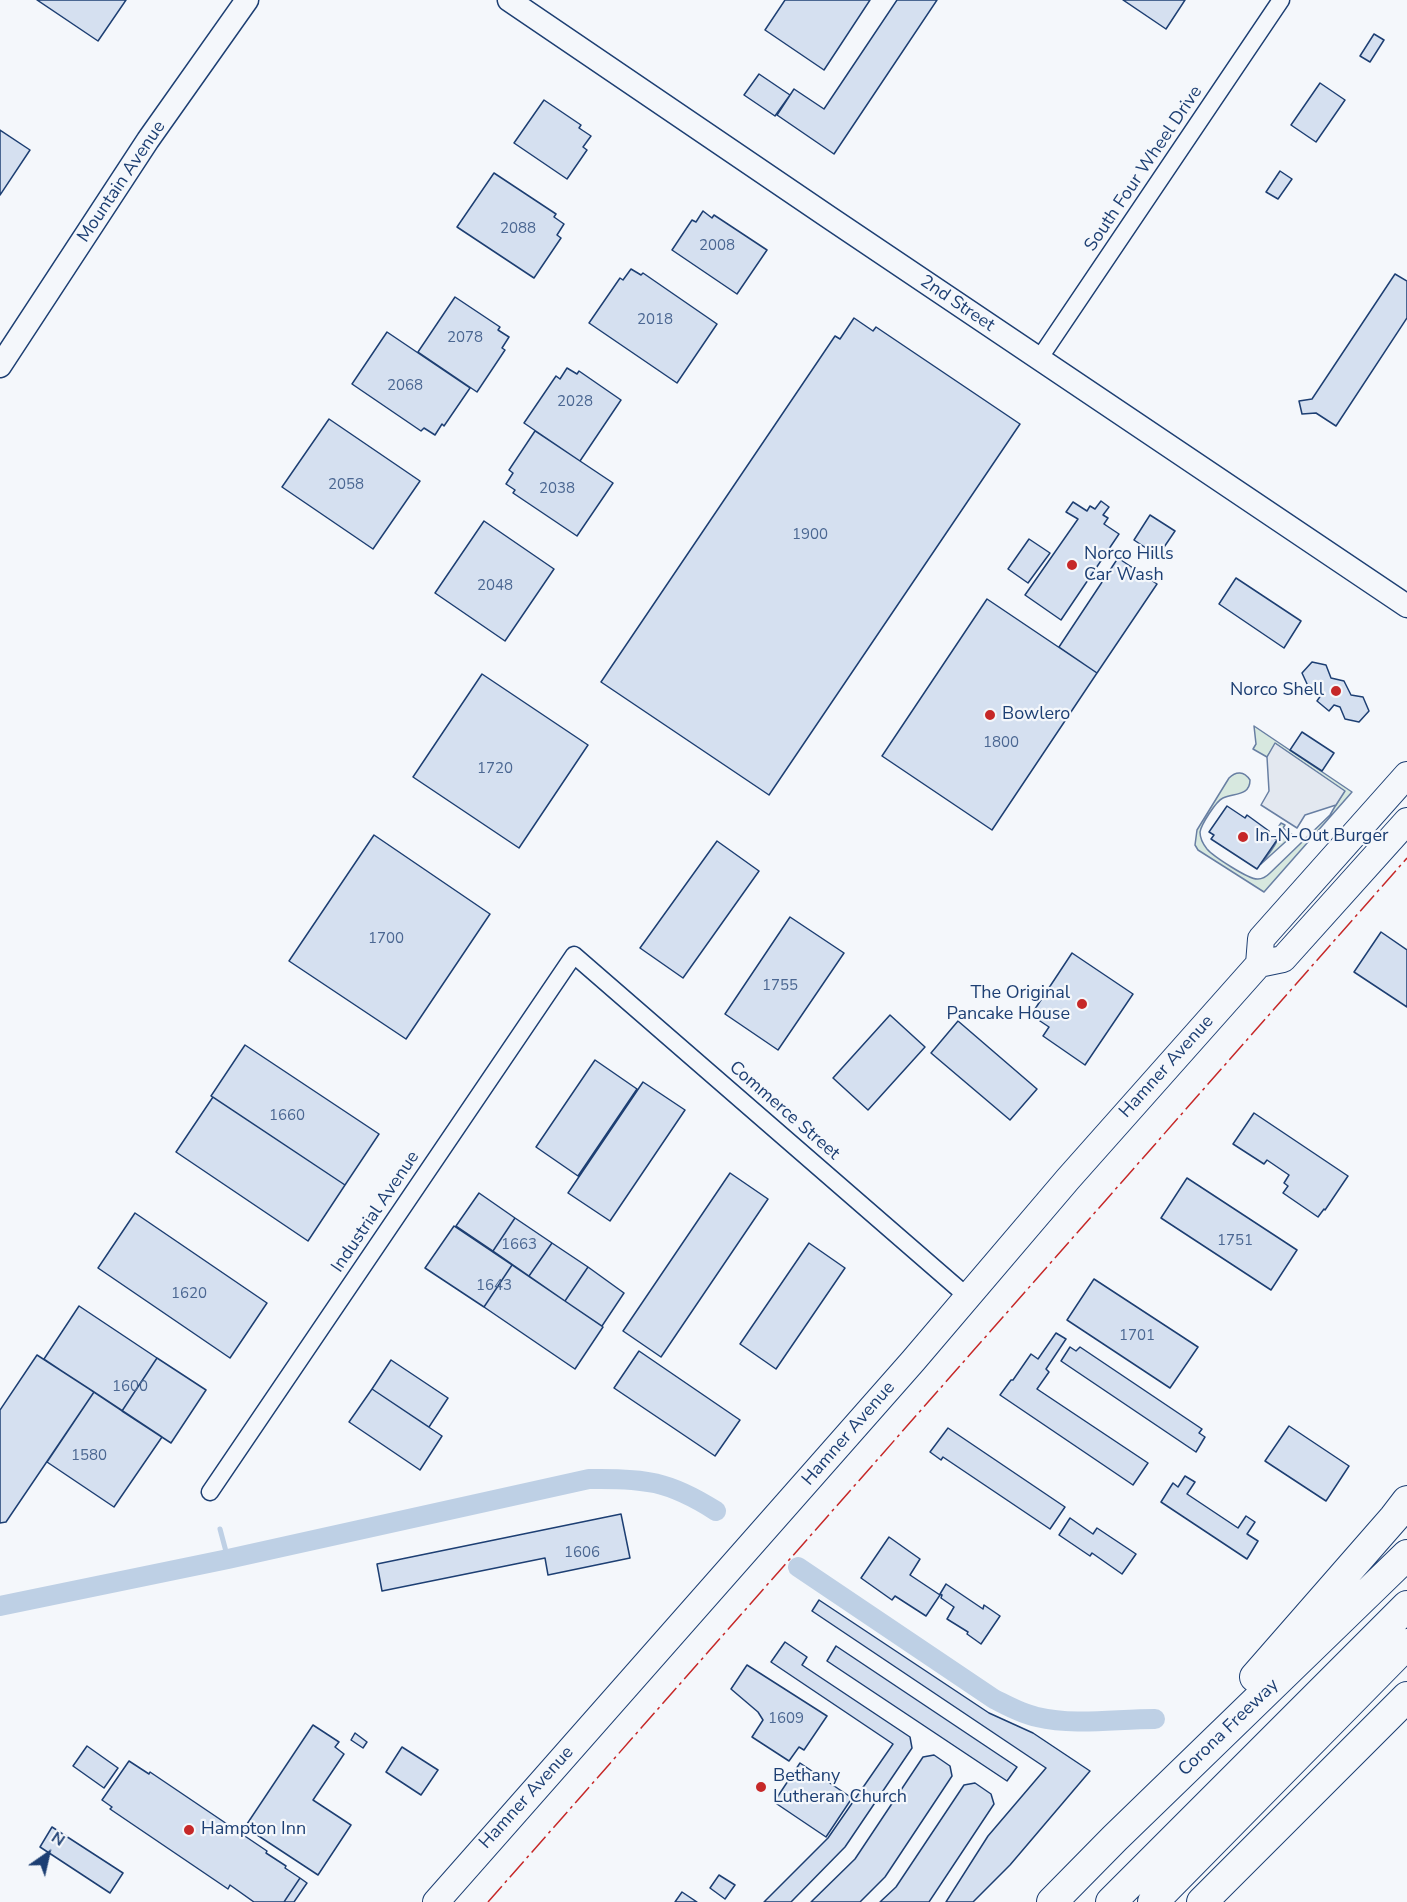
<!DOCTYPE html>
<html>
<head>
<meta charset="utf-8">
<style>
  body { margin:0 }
  #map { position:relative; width:1407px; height:1902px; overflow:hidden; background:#f4f7fb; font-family:"Nunito Sans",sans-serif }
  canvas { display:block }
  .north { position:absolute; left:18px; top:1824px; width:60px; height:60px; -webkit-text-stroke:4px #f4f7fb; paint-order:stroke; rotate:34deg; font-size:16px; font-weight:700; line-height:24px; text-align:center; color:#1d3f73 }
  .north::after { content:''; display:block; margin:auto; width:21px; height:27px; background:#1d3f73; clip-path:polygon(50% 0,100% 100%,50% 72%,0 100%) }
</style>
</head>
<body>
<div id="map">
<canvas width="1407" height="1902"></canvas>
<div class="north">N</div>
</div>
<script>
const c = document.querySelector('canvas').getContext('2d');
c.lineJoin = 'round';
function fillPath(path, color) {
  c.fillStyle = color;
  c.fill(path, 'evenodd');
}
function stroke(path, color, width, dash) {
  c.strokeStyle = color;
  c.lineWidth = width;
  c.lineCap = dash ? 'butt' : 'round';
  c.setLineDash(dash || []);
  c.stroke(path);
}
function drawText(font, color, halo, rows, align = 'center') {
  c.font = font + ' "Nunito Sans",sans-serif';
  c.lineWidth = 4.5;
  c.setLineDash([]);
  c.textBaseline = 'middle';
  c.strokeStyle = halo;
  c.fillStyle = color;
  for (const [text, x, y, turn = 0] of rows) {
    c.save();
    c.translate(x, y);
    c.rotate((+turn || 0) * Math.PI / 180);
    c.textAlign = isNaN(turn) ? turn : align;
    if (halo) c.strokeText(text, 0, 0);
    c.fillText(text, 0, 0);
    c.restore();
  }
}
const green = new Path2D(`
  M1254 726 1352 792 1264 892 1198 850 1195 845 1197 830 1229 778C1236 771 1244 771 1250 780 1250 796 1234 793 1223 798 1216 801 1201 825 1200 832 1200 838 1203 844 1207 849 1213 856 1249 880 1258 879 1262 879 1267 876 1270 873L1330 815 1344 791 1276 744 1267 757 1253 749 1256 744Z
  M1281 823 1285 825 1283 828 1293 835 1261 864C1269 853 1282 840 1279 826Z`);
const parking = new Path2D(`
  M1275 743 1345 791 1336 805 1305 815 1297 828 1261 805 1269 791 1267 757Z`);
const stream = new Path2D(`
  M220 1529 228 1559`);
const canal = new Path2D(`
  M798 1567 994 1699C1008 1706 1022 1714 1037 1717 1076 1726 1115 1719 1155 1719
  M0 1606 228 1559 589 1479C645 1478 669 1481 716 1511`);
const building = new Path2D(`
  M37 0H126L98 41Z
  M785 0H870L824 70 765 30Z
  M897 0H937L834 154 777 115 794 89 824 109Z
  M1123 0H1185L1166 29Z
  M1374 34 1384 40 1370 62 1360 56Z
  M759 74 790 95 775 116 744 95Z
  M1320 83 1345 100 1316 142 1291 125Z
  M544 100 581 125 579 128 591 136 583 147 587 150 567 179 514 143Z
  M0 130 30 150 0 195Z
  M1280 171 1292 179 1278 199 1266 192Z
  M494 173 556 214 554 217 564 224 557 235 561 238 534 278 457 227Z
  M703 211 712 218 714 215 767 250 737 294 672 250 692 220 696 222Z
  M631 269 641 275 643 273 717 324 677 383 589 323 620 278 623 280Z
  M1395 274 1407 281V318L1336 426 1316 413 1302 414 1299 401 1312 399Z
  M455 297 500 327 498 330 509 337 502 348 505 350 477 392 418 352Z
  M854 318 873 331 876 327 1020 424 769 795 601 682 835 336 840 339Z
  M387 332 470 388 444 426 442 424 435 435 424 428 421 431 352 384Z
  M567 368 577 374 579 371 621 400 580 461 524 423 556 376 560 379Z
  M329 419 420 481 373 549 282 487Z
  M535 431 613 483 577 536 513 493 515 490 506 484 513 473 509 470Z
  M1101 501 1109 507 1103 515 1108 518 1104 524 1119 534 1061 620 1025 595 1078 519 1066 512 1073 502 1087 511 1090 506 1095 509Z
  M1150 515 1175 531 1158 556 1134 540Z
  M484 521 554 569 505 641 435 593Z
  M1029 539 1050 553 1028 583 1008 569Z
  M1118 558 1157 584 1097 673 1059 647Z
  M1236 578 1301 621 1284 648 1219 604Z
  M987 599 1097 673 992 830 882 756Z
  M1312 662 1326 665 1331 678 1344 681 1351 695 1363 697 1369 711 1359 722 1345 719 1340 707 1334 705 1329 711 1317 701 1323 692 1322 690 1308 686 1302 673Z
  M482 674 588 745 519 848 413 777Z
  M1302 732 1334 753 1322 771 1290 750Z
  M1227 806 1245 818 1247 815 1269 831 1267 834 1277 840 1257 869 1211 839 1214 835 1209 832Z
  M374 835 490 914 406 1039 289 961Z
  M717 841 759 871 683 978 640 948Z
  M790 917 844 953 778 1050 725 1014Z
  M1381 932 1407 950V1007L1354 972Z
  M1072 953 1133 994 1085 1065 1043 1036 1049 1027 1031 1015Z
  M890 1015 925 1047 868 1110 833 1078Z
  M958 1021 1037 1089 1010 1120 931 1053Z
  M245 1045 379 1134 345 1185 211 1096Z
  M595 1060 637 1089 578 1176 536 1147Z
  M643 1082 685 1110 610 1221 568 1193Z
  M213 1097 345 1185 308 1241 176 1152Z
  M1254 1113 1348 1176 1325 1210 1324 1209 1318 1217 1283 1193 1288 1186 1284 1183 1289 1175 1267 1160 1264 1164 1233 1144Z
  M730 1173 768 1199 661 1357 623 1331Z
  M1187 1178 1297 1250 1271 1290 1161 1218Z
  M479 1193 515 1218 493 1251 456 1226Z
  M135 1213 267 1303 230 1358 98 1268Z
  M515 1218 552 1243 529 1276 493 1251Z
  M454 1226 512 1265 484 1307 425 1268Z
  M552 1243 588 1267 565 1301 529 1276Z
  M809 1243 845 1268 776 1369 740 1344Z
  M512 1265 603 1327 575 1369 484 1307Z
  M588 1267 624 1293 602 1326 565 1301Z
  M1094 1279 1198 1347 1170 1388 1067 1320Z
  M79 1306 157 1358 122 1411 44 1359Z
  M1056 1333 1066 1339 1046 1369 1049 1372 1037 1389 1148 1463 1133 1485 1000 1395 1011 1380H1013L1031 1354 1038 1359Z
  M1070 1347 1076 1351 1080 1347 1202 1429 1199 1433 1205 1437 1196 1452 1061 1361Z
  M639 1351 740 1420 715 1456 614 1388Z
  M37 1355 94 1392 6 1522 0 1523V1410Z
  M157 1358 206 1390 171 1443 122 1411Z
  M391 1360 448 1398 429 1427 372 1389Z
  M372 1389 442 1436 420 1470 349 1422Z
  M94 1392 162 1437 114 1507 47 1462Z
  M1289 1426 1349 1466 1326 1501 1265 1461Z
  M948 1428 1065 1507 1050 1529 943 1457 941 1460 930 1452Z
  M1185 1476 1195 1482 1187 1494 1238 1528 1246 1516 1255 1522 1247 1534 1258 1541 1247 1559 1161 1502 1173 1483 1178 1487Z
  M621 1514 630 1558 548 1575 545 1558 382 1591 377 1564Z
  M1070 1518 1093 1534 1097 1528 1136 1554 1122 1574 1092 1553 1090 1556 1059 1535Z
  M889 1537 920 1559 910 1575 940 1595 926 1616 895 1596 892 1600 861 1578Z
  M946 1584 983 1609 984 1605 1000 1616 981 1644 967 1634 968 1632 947 1619 954 1607 941 1598 942 1595 940 1594Z
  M819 1600 989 1713 1033 1733 1090 1771 1010 1865 973 1902H946L988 1836 1046 1768 812 1611Z
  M785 1642 807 1657 802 1665 910 1737 912 1748 845 1847 791 1902H764L828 1838 893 1744 771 1662Z
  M836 1646 1017 1767 1007 1781 827 1661Z
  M747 1665 827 1716 804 1750 799 1747 789 1761 752 1737 763 1720 758 1712 731 1689Z
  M313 1725 339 1742 335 1747 344 1754 313 1800 351 1825 318 1875 245 1827Z
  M355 1733 367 1742 363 1748 351 1740Z
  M87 1746 118 1768 104 1788 73 1766Z
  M402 1747 438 1770 421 1795 386 1772Z
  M934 1755 950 1766 952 1776 885 1877 860 1902H811L855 1859 923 1757Z
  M129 1761 149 1774 150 1772 267 1851 266 1853 286 1866 285 1868 300 1878 284 1902H254L230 1885 228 1889 110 1809 112 1807 102 1800Z
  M800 1763 852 1798 826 1837 774 1802Z
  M975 1783 991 1794 994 1804 929 1902H880L896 1887 964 1785Z
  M52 1827 123 1873 110 1893 40 1847Z
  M719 1875 735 1885 725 1899 710 1888Z
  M300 1878 307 1883 294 1902H284Z
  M682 1892 697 1902H675Z`);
const minor = new Path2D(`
  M1039 359 1281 0
  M210 1492 574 955 968 1297`);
const secondary = new Path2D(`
  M509 0 830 218 1407 606
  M0 366 148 140 247 0`);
const primary = new Path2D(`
  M1259 964 1261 939 1407 775
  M436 1902 913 1361 1068 1179 1259 964 1283 959 1407 821`);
const motorway = new Path2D(`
  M1255 1677 1394 1518 1407 1501
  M1052 1902 1115 1838 1407 1555
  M1111 1902 1407 1606
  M1153 1902 1407 1644
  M1202 1902 1407 1697`);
const power = new Path2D(`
  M488 1902 1407 858`);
const markers = [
  [1072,565,6,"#c62828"],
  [1336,691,6,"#c62828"],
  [990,715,6,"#c62828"],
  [1243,837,6,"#c62828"],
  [1082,1004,6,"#c62828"],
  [761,1787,6,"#c62828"],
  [189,1830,6,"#c62828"]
];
const numberNames = [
  ["2088",518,229],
  ["2008",717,246],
  ["2018",655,320],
  ["2078",465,338],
  ["2068",405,386],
  ["2028",575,402],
  ["2058",346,485],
  ["2038",557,489],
  ["1900",810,535],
  ["2048",495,586],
  ["1800",1001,743],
  ["1720",495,769],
  ["1700",386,939],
  ["1755",780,986],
  ["1660",287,1116],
  ["1751",1235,1241],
  ["1663",519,1245],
  ["1643",494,1286],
  ["1620",189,1294],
  ["1701",1137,1336],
  ["1600",130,1387],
  ["1580",89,1456],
  ["1606",582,1553],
  ["1609",786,1719]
];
const streetNames = [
  ["South Four Wheel Drive",1144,169,-56],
  ["Mountain Avenue",122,182,-56],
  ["2nd Street",957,304,34],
  ["Hamner Avenue",1167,1067,-48],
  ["Commerce Street",784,1111,41],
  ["Industrial Avenue",376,1212,-56],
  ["Hamner Avenue",849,1434,-49],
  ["Corona Freeway",1229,1728,-44],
  ["Hamner Avenue",527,1798,-48]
];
const poiNames = [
  ["Norco Hills",1084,555],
  ["Car Wash",1084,576],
  ["Norco Shell",1324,691,"right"],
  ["Bowlero",1002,715],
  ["In-N-Out Burger",1255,837],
  ["The Original",1070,994,"right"],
  ["Pancake House",1070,1015,"right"],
  ["Bethany",773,1777],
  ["Lutheran Church",773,1798],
  ["Hampton Inn",201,1830]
];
fillPath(green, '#d7e8df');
stroke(green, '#687fa3', 1.5);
fillPath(parking, '#e3e8f0');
stroke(parking, '#687fa3', 1.5);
stroke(stream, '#bed0e5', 5);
stroke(canal, '#bed0e5', 20);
fillPath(building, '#d5e0f0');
stroke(building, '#1d3f73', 1.5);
stroke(minor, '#1d3f73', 19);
stroke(secondary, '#1d3f73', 25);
stroke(primary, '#1d3f73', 28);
stroke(motorway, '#1d3f73', 32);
stroke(minor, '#f4f7fb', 16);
stroke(secondary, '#f4f7fb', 22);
stroke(primary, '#f4f7fb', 26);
stroke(motorway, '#f4f7fb', 30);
stroke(power, '#c62828', 1.5, [21, 4.5, 3, 4.5]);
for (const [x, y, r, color] of markers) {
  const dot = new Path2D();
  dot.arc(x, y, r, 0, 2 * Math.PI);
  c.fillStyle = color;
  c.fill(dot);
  stroke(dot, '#f4f7fb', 2);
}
drawText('15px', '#4b6792', null, numberNames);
drawText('18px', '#1d3f73', '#f4f7fb', streetNames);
drawText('18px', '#1d3f73', '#f4f7fb', poiNames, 'left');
</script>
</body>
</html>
